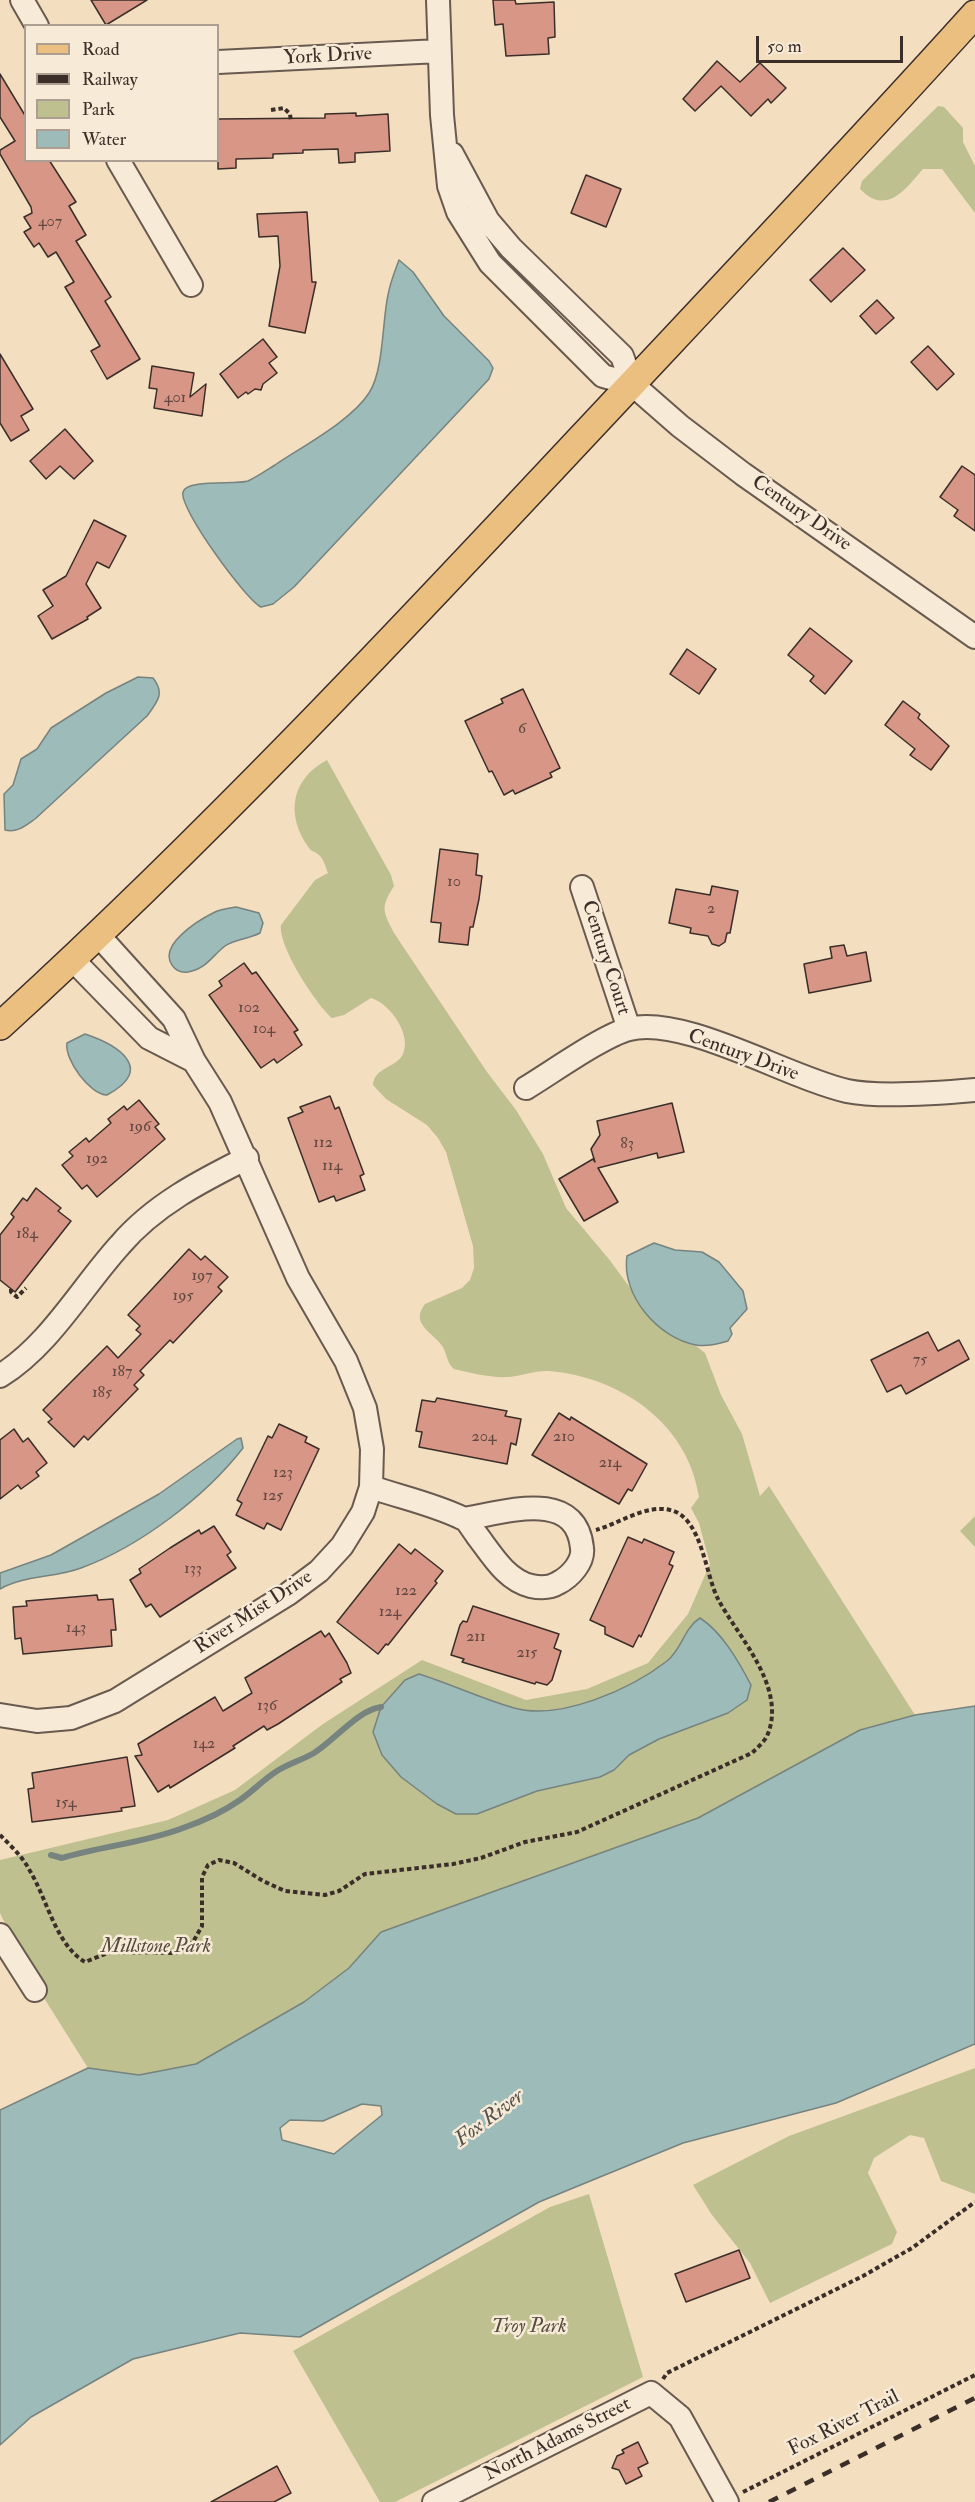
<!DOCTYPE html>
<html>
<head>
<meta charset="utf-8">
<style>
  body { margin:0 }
  #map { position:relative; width:975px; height:2502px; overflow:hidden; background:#f3dec0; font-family:"IM FELL Double Pica",serif }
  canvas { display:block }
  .legend { position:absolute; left:24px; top:24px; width:195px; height:138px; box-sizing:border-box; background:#f7ead6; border:2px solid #ac9f91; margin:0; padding:8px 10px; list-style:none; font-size:18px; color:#3b2e29 }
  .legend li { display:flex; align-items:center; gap:12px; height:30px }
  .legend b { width:30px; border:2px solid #ac9f91 }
  .scale { position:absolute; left:756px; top:36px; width:147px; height:27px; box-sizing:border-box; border:3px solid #3b2e29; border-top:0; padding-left:8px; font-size:18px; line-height:21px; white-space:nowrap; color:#3b2e29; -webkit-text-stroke:4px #f7ead6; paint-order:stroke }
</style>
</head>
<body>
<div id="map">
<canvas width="975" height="2502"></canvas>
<ul class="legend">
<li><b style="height:8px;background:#eabf80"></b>Road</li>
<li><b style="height:8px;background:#3b2e29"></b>Railway</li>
<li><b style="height:16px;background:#bec090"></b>Park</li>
<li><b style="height:16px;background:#9dbbb8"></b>Water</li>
</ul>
<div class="scale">50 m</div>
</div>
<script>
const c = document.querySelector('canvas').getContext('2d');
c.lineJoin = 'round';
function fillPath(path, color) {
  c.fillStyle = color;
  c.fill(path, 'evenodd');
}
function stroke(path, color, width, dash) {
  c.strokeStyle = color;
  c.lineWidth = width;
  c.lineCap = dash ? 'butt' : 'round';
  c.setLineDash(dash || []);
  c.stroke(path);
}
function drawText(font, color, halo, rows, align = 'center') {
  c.font = font + ' "IM FELL Double Pica",serif';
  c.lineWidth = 5;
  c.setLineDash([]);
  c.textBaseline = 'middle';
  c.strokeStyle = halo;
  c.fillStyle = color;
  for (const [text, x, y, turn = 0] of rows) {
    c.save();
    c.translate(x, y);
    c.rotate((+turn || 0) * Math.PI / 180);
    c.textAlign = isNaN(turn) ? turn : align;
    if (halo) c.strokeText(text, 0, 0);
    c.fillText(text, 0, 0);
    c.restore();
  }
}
const green = new Path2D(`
  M938 106 944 107 963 128V142L975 166V213L942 169H923C905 190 886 216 860 189L862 181Z
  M327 760 391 875 394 886C380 908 383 911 394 933L487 1072 516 1110 543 1154 566 1208 608 1258 657 1324 666 1332 695 1345 705 1353 721 1395 742 1434 760 1496 769 1486 915 1715 860 1730 698 1818 381 1932 349 1968 304 2002 196 2064 139 2075 88 2068 32 1979 0 1913V1860L168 1820 235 1790 323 1724 422 1660 526 1700 587 1689 648 1663 688 1614 710 1564 699 1523 691 1508 699 1497C688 1423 620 1377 549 1371 535 1370 522 1376 508 1377 490 1378 472 1373 454 1369 447 1363 447 1355 443 1347 434 1333 409 1324 425 1304L462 1288 470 1280 474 1268 473 1246 446 1152 438 1138 427 1125 386 1099 373 1085C374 1066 400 1068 404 1051 410 1032 389 1003 371 998L344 1015 332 1018C315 1003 278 946 281 925L315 880 328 873C326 868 324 860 320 856 317 852 312 852 309 848 285 815 291 779 327 760Z
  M975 1516V1547L960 1531Z
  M975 2068V2194L941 2181 924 2138 910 2135 874 2158 868 2173 897 2232 892 2244 770 2303 750 2263 712 2215 693 2185 789 2136Z
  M589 2194 643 2377 395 2502H380L293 2351 550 2207Z`);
const water = new Path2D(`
  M399 260 413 272 444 316 489 361 493 368 489 379 294 587 273 604 261 607C246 600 178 507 183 492 187 479 235 485 248 481 257 477 267 470 275 465 303 446 351 421 369 393 384 370 382 322 388 295 390 283 395 271 399 260Z
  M138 677 153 678C165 693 158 701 147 716L35 819C25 826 17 833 5 830L4 794 13 785 21 759 37 749 51 728 106 693Z
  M236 907 259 913 263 923 260 933C249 939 235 939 225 946 212 956 206 969 188 972 181 973 176 971 172 965 158 945 199 920 213 913 220 909 229 908 236 907Z
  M85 1034C118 1045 156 1069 107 1095 90 1095 64 1059 67 1043Z
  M654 1243 675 1250 702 1252 719 1262 743 1291 747 1309 730 1328 732 1334 728 1341C718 1344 707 1347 696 1345 658 1338 621 1295 627 1256Z
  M241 1438 243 1448C205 1497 139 1547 81 1568 55 1578 24 1575 0 1589V1573L51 1555 159 1494 237 1439Z
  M700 1618C722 1632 739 1662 751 1685L747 1700 728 1713 659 1739 629 1755 614 1770 600 1777 537 1791 477 1814H456L437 1804 401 1777 382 1755 373 1732 381 1707 405 1680 419 1674C451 1684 482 1699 514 1708 560 1721 631 1689 667 1661 682 1649 684 1628 700 1618Z
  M975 1706V2044L836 2103 683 2143 539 2202 300 2337 240 2333 133 2359 31 2417 0 2445V2110L88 2068 139 2075 196 2064 304 2002 349 1968 381 1932 698 1818 860 1730 915 1715ZM362 2104 381 2106 382 2115 334 2154 282 2140 280 2128 290 2120 323 2121Z`);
const stream = new Path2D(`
  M51 1855 62 1858C102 1846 144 1843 183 1828 203 1821 223 1812 240 1800 253 1791 264 1779 277 1771 288 1764 302 1760 314 1753 335 1740 358 1710 381 1707`);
const building = new Path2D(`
  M91 0H147L106 25Z
  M493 0H515L516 4 554 2 555 37 548 38 549 54 506 56 503 24 495 25Z
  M717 61 740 82 760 63 786 88 771 103 768 99 751 116 721 86 695 111 683 99Z
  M0 74 26 117V160H49L76 202 69 206 86 235 76 241 111 297 105 301 140 359 107 379 91 351 100 346 65 287 74 282 56 252 48 257 39 243 34 247 24 232 31 228 24 217 32 213 31 207 0 154V150L15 141 0 117Z
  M356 113V116L388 114 390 151 355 153V162L339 163 338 149 303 150V153L273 154V158L236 159V168L218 169V119L325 118V114Z
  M586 175 621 189 606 227 571 213Z
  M307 212 312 282H316L305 333 269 326 280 266 278 236 259 237 257 214Z
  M843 248 865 270 831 302 810 280Z
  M877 300 894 318 876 334 860 316Z
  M263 339 277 357 269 363 277 373 263 384 261 390 255 389 248 394 246 392 238 398 220 374Z
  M928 346 954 374 937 390 911 362Z
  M0 354 33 409 21 416 29 430 11 441 0 423Z
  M152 366 194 373 190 397 206 384 202 416 154 408 157 389 149 388Z
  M65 429 93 461 74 479 60 466 46 479 30 461Z
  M962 466 975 475V531L954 516 958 510 940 497Z
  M94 520 126 536 109 568 97 562 86 584 101 608 87 617 88 619 52 639 38 616 53 606 43 590 66 576Z
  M810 628 852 661 825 694 810 681 814 676 788 655Z
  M687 649 716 669 699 694 670 674Z
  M523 689 560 768 550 773 552 777 515 794 513 790 504 795 492 771 489 772 465 721 503 703 501 699Z
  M903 701 920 714 918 718 949 746 931 770 910 755 915 749 885 725Z
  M440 849 478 854 476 875 482 876 479 899 473 927H470L468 945 439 942 441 923 431 922Z
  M712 886 738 891 730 933H727L725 942 719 946 712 944 708 936 690 933 691 928 669 923 676 889 710 895Z
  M844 945 847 956 866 952 871 981 809 993 804 964 832 958 830 947Z
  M244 963 252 974 256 972 298 1030 294 1032 302 1045 277 1063 274 1059 261 1068 209 995 222 986 219 981Z
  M330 1096 335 1109 339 1107 364 1174 360 1176 365 1190 336 1201 334 1196 319 1202 288 1118 303 1112 300 1107Z
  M139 1100 159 1124 155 1127 165 1139 97 1197 87 1185 82 1189 62 1165 73 1156 69 1152 86 1138 89 1142 111 1123 108 1119 124 1106 127 1110Z
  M672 1103 684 1152 658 1158 657 1153 598 1168 618 1202 584 1221 559 1179 593 1159 595 1162 591 1149 600 1135 597 1121Z
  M36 1188 61 1208 58 1211 71 1221 15 1292 0 1280V1235L14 1217 11 1214 23 1198 27 1201Z
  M189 1249 201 1260 205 1256 228 1277 218 1287 222 1291 173 1343 170 1340 140 1371 144 1375 134 1385 138 1389 88 1440 84 1436 74 1447 48 1422 52 1419 43 1410 107 1346 118 1358 141 1334 136 1330 140 1326 128 1315Z
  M928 1332 938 1351 959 1340 969 1359 906 1394 901 1385 887 1392 871 1360Z
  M437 1398 507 1411 505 1416 521 1419 516 1445 511 1443 507 1464 419 1447 422 1432 416 1431 422 1400 435 1402Z
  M559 1413 570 1420 571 1417 647 1464 632 1491 628 1489 619 1504 532 1455Z
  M279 1424 307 1437 305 1442 319 1449 281 1530 267 1523 264 1529 236 1515 242 1503 237 1500 268 1436 272 1438Z
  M14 1429 23 1442 28 1438 47 1463 36 1472 39 1476 21 1489 18 1485 0 1499V1440Z
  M214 1526 231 1552 227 1555 236 1568 160 1617 151 1604 146 1607 130 1580 141 1573 139 1569 170 1548 199 1530 201 1534Z
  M628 1537 642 1543 644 1539 674 1552 669 1564 673 1566 641 1637 639 1635 633 1647 605 1634V1627L590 1620Z
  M399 1544 411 1554 415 1549 443 1571 435 1581 437 1583 388 1645 386 1644 378 1654 337 1622Z
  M97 1595 98 1600 113 1599 116 1630H111L112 1646 23 1654 21 1638 15 1639 13 1607 27 1606 26 1601Z
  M473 1606 559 1634 554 1648 561 1651 552 1680 547 1685 536 1682 535 1684 462 1662 464 1659 451 1655 460 1625 463 1621 467 1622Z
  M321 1631 325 1637 329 1633 347 1663 351 1673 340 1679 342 1682 278 1724 267 1730 264 1726 233 1746 235 1748 170 1788 169 1785 158 1792 135 1756 142 1755 138 1744 215 1697 223 1711 252 1693 245 1678Z
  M127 1757 135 1806 121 1808 122 1811 32 1822 28 1789 34 1788 32 1773Z
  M739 2250 750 2278 686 2302 675 2274Z
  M638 2442 648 2463 638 2468 642 2476 626 2484 619 2470 612 2468 617 2456 624 2453 622 2450Z
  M277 2466 291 2493 274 2502H211Z`);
const path = new Path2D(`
  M271 110 284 108 290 114 291 122
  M11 1289V1292L17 1297 26 1288
  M0 1835C11 1846 23 1857 30 1871 47 1899 56 1945 85 1962L110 1952 176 1953 193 1942 202 1926V1877L208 1865 219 1860 234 1863 263 1881 285 1891 325 1895 339 1891 365 1874 453 1864 481 1858 525 1842 577 1832 752 1753C757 1748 764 1742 767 1736 788 1688 738 1637 718 1599 705 1574 702 1517 670 1510 646 1504 618 1524 596 1530
  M663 2379 667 2373 863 2276 912 2248 975 2202
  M743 2492 975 2375`);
const minor = new Path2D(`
  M22 0 37 26
  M438 0 442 115 449 186 458 212 490 263 603 376 632 384 680 426 743 474 975 637
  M218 62 439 51
  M452 154 488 221 511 248 622 356 632 384
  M118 160 191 285
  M582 887 629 1029
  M73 960 149 1038 194 1061
  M526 1088C551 1073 604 1035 629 1029 684 1015 789 1078 847 1091 880 1098 941 1093 975 1090
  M0 1376C50 1345 81 1288 120 1245 154 1205 201 1181 247 1158
  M371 1487C400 1497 433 1504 462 1518 468 1520 472 1529 476 1534 492 1555 506 1580 531 1586 540 1588 550 1588 558 1583 570 1577 584 1562 582 1548 576 1487 503 1513 464 1519
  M0 1715 37 1721 71 1718 115 1701 288 1594 319 1571 342 1546 363 1512 371 1487 372 1449 365 1408 346 1361 298 1278 220 1102 194 1061 174 1019 99 936
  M0 1935 35 1990
  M434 2502 651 2393 680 2417 727 2502`);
const major = new Path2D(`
  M0 1026C203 841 393 639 581 438 713 297 846 157 975 14`);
const rail = new Path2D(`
  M769 2502 975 2398`);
const numberNames = [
  ["407",50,223],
  ["401",175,399],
  ["6",522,730],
  ["10",454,883],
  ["2",711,910],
  ["102",249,1009],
  ["104",264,1030],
  ["196",140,1128],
  ["112",323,1144],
  ["83",627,1145],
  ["192",97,1160],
  ["114",332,1167],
  ["184",27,1235],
  ["197",202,1277],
  ["195",183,1297],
  ["75",920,1361],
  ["187",122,1373],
  ["185",102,1394],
  ["204",484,1438],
  ["210",564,1438],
  ["214",610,1464],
  ["123",283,1474],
  ["125",273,1497],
  ["133",193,1570],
  ["122",406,1592],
  ["124",390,1613],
  ["143",76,1629],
  ["211",476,1638],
  ["215",527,1654],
  ["136",267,1707],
  ["142",204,1745],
  ["154",66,1804]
];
const streetNames = [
  ["York Drive",328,57,-3],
  ["Century Drive",801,514,35],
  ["Century Court",605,958,72],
  ["Century Drive",743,1056,20],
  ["River Mist Drive",254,1613,-33],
  ["Fox River Trail",844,2424,-27],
  ["North Adams Street",558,2440,-27]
];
const parkNames = [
  ["Millstone Park",156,1948],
  ["Troy Park",529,2328]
];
const waterNames = [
  ["Fox River",490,2119,-37]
];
fillPath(green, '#bec090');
fillPath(water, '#9dbbb8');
stroke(water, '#76837f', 1.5);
stroke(stream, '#76837f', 6);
fillPath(building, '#d79686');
stroke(building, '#3b2e29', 1.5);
stroke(minor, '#695a4f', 26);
stroke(major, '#3b2e29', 30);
stroke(path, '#3b2e29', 4, [4.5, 3]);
stroke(minor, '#f7ead6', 22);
stroke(major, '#eabf80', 27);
stroke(rail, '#3b2e29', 4.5, [10, 10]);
drawText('16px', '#624840', null, numberNames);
drawText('20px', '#3b2e29', '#f7ead6', streetNames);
drawText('italic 20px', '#554b3e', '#f7ead6', parkNames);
drawText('italic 21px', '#54514d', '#f7ead6', waterNames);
</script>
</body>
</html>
